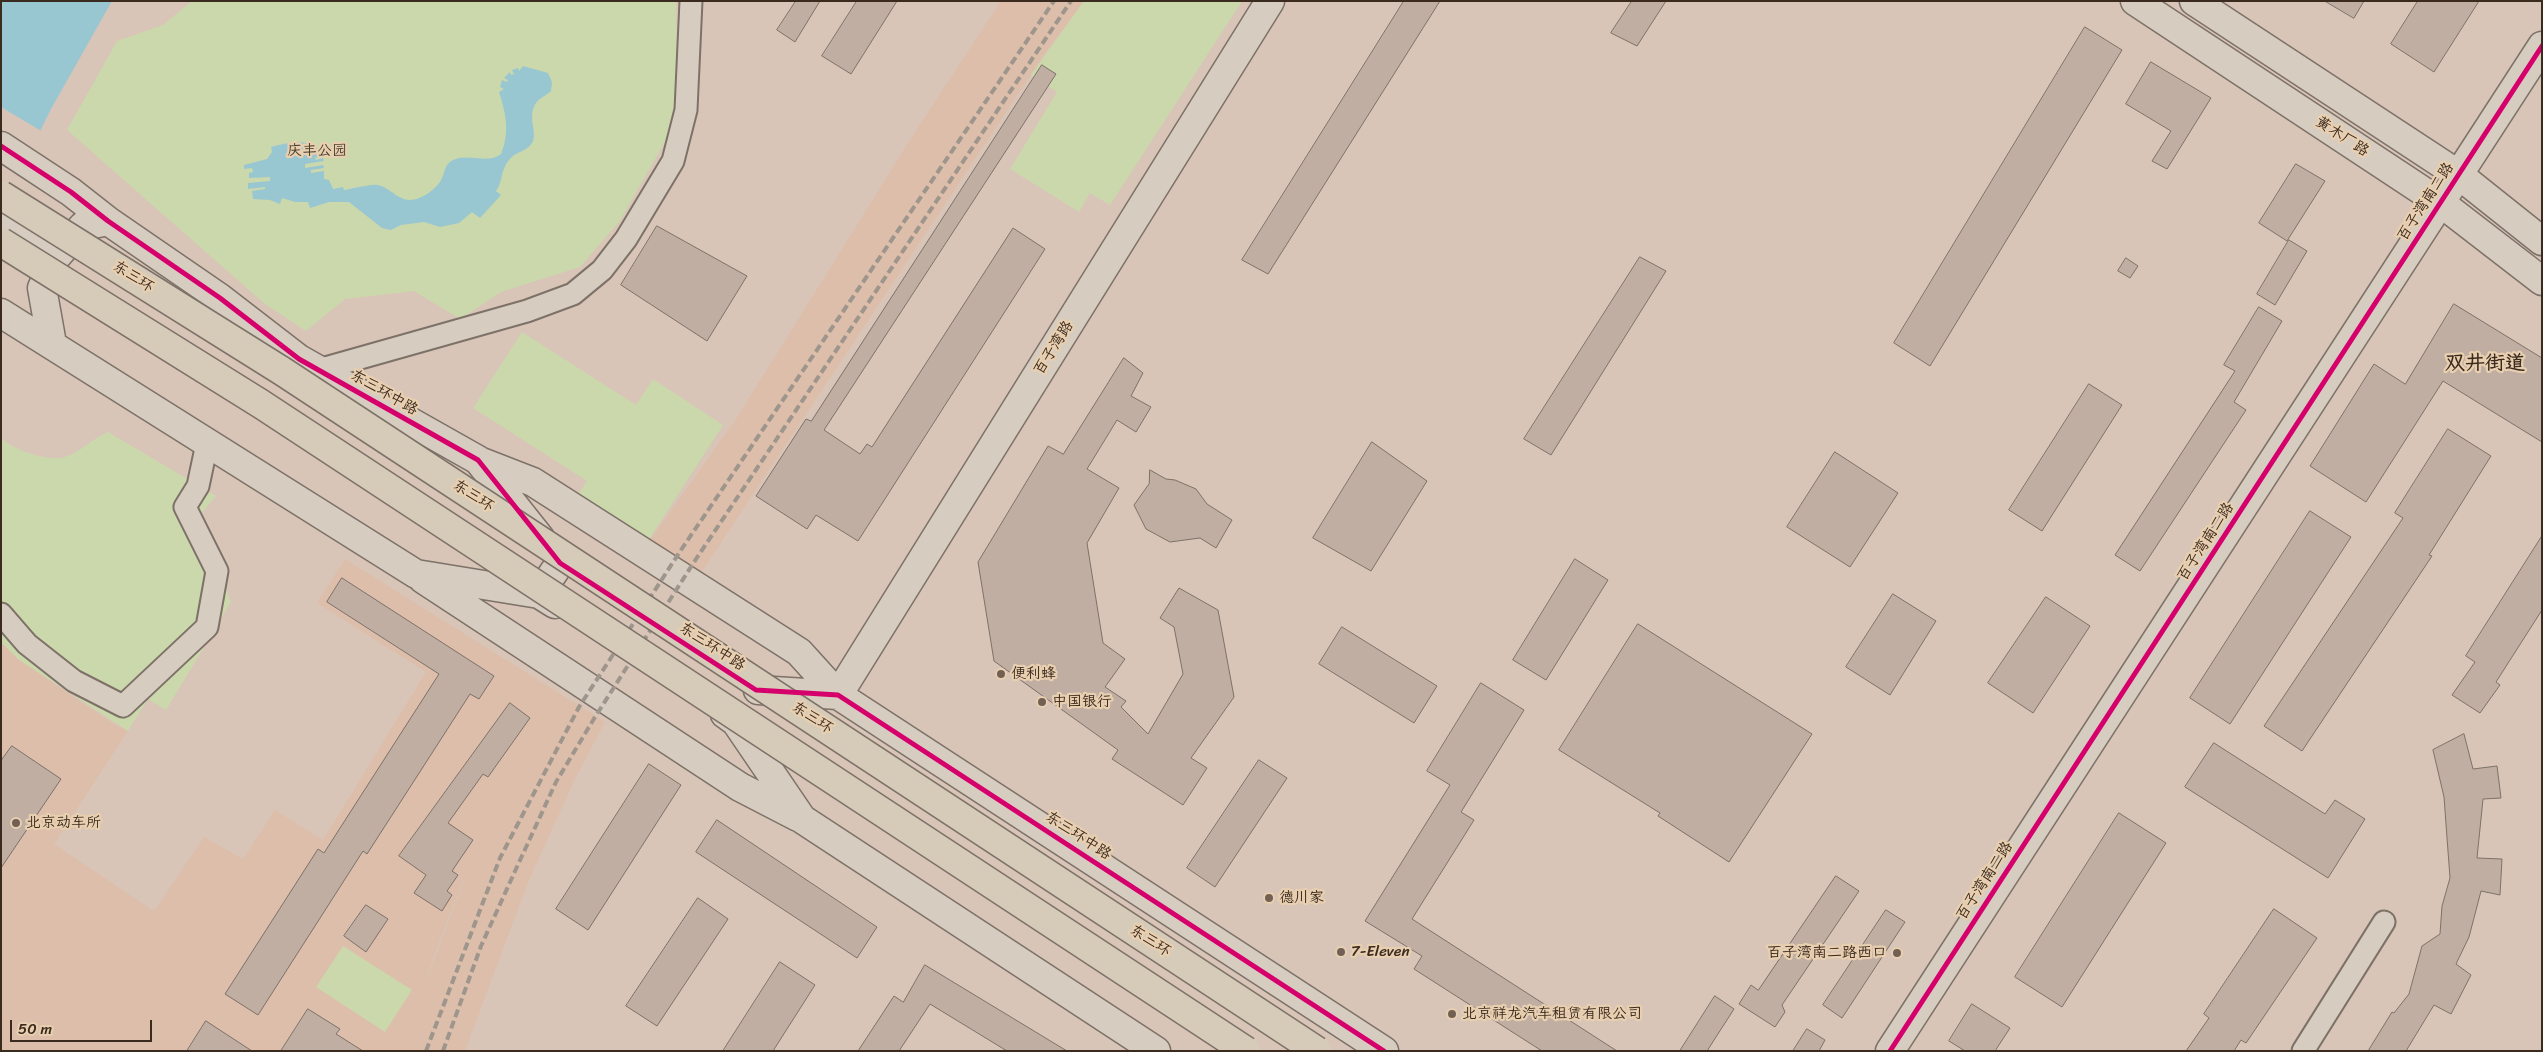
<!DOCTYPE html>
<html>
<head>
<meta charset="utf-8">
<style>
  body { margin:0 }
  #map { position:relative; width:2543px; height:1052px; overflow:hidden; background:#d8c5b7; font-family:Sriracha,sans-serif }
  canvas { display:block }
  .frame { position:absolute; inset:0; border:2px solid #3b2a1e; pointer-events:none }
  .scale { position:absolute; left:10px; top:1020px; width:142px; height:22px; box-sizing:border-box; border:2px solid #3b2a1e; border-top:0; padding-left:6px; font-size:15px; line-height:18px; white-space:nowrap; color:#3b2a1e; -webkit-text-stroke:4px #e8cfb0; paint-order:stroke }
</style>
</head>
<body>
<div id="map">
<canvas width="2543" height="1052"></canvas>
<div class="frame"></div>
<div class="scale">50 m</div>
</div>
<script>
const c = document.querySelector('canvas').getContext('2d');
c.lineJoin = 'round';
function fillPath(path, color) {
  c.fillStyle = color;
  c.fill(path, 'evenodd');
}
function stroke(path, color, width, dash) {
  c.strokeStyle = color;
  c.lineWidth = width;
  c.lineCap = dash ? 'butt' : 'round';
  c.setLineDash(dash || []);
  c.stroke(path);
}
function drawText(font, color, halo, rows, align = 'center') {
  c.font = font + ' Sriracha,"LXGW WenKai TC",sans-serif';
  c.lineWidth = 4.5;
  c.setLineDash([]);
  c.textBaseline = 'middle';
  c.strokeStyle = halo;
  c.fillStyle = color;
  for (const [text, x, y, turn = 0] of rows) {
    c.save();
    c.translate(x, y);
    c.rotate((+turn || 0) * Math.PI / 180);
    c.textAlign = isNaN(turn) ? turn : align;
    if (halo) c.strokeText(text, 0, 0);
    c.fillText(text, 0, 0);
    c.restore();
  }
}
const built = new Path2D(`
  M1001 1H1084L1045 53 687 594 636 560 736 419 913 135Z
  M345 559 605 722 575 779 529 880 465 1051H1V642L18 659 112 723 128 731 54 844 154 911 204 837 243 859 275 810 323 840 426 672 317 603ZM463 880H464L419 1001 437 948Z`);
const green = new Path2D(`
  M192 1H676L677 92 666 140 619 222 580 267 501 292 460 319 414 291 345 299 306 331 265 304 67 130 117 41 163 25Z
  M1084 1H1242L1110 205 1090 193 1079 212 1010 169 1057 92 1031 75Z
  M522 332 636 405 653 379 723 425 648 541 578 495 587 481 473 408Z
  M108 432 216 496 199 516 231 602 166 710 148 699 128 731 18 659 1 642V437C11 450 50 462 65 457 81 452 91 439 108 432Z
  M343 946 412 990 385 1032 316 987Z`);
const water = new Path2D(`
  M1 1H112L51 109 1 211Z
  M523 66 548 73 552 82 551 91C546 96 539 98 536 103 527 117 537 130 533 141 528 152 516 151 509 160 500 171 503 182 496 191L501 195 480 218 472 212 459 223 440 227 424 222 401 225 391 230 382 228 349 202H329L310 208 308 202H295L282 198 280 204 270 200 253 199 252 191 265 189V187L248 189V183L270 181V177L249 178V173L253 172 252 168 244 169V165L267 159 272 152 271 147C289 143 310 136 323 155L315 158 316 160 323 158 324 161 305 164V168L323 165 324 168 311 170V173L324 171V179L329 180 333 189 343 187 344 190C352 189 370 184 377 185 392 187 400 206 419 198 427 195 435 189 440 182 446 173 443 163 456 159 470 154 489 164 501 154 510 132 506 114 499 92L504 89 500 87 502 80 507 82 508 80 504 78 510 72 511 75 514 74 512 70 518 68 519 71Z`);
const pier = new Path2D(`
  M1 107 43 132 1 214Z`);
const building = new Path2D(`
  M796 1H820L795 42 777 30Z
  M857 1H897L851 74 822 56Z
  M1404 1H1440L1268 274 1242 260Z
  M1632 1H1666L1637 46 1611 33Z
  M2325 1H2364L2354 18Z
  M2418 1H2479L2434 72 2391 44Z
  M2085 27 2122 50 1930 366 1894 343Z
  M2151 62 2211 98 2167 169 2152 161 2171 131 2126 104Z
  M1042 65 1056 74 824 430 860 454 867 444 872 447 1013 228 1045 249 858 541 816 515 807 529 756 496 806 419 811 421Z
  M2296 164 2325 181 2287 241 2259 223Z
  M657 226 747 276 707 341 621 285Z
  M2289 240 2307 251 2275 305 2257 294Z
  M1640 257 1666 271 1551 455 1524 439Z
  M2126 258 2138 266 2130 278 2118 271Z
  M2454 304 2542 358V442L2443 381 2366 502 2310 466 2374 364 2405 384Z
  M2259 307 2282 321 2234 402 2246 410 2140 571 2115 555 2235 371 2224 365Z
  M1124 358 1143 373 1131 396 1151 407 1136 432 1117 420 1087 469 1119 488 1087 543 1103 643 1125 659 1105 687 1126 701 1121 707 1148 734 1183 674 1174 627 1160 618 1179 588 1218 610 1234 697 1191 758 1207 768 1183 805 1112 759 1118 750 994 661 978 562 1048 446 1063 454Z
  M2089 384 2122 405 2042 531 2009 510Z
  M2448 429 2491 456 2429 555 2432 556 2302 751 2264 726 2403 518 2395 513Z
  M1372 442 1427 481 1371 571 1313 538Z
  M1835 452 1898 493 1850 567 1787 527Z
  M1150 470 1166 479 1175 480 1196 489 1207 504 1232 520 1216 548 1200 538 1170 542 1146 529 1134 505 1149 484Z
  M2310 511 2351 537 2230 724 2190 698Z
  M2542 536V610L2496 682 2500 685 2480 713 2452 695 2475 662 2466 656Z
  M1575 559 1608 580 1546 680 1513 660Z
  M342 578 494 676 479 699 470 694 367 854 363 851 258 1015 225 994 318 849 324 853 439 674 327 602Z
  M1893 594 1936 621 1890 695 1846 667Z
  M2046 597 2090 626 2033 713 1988 683Z
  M1638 624 1812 734 1729 862 1658 816 1660 813 1559 750Z
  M1342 627 1437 686 1414 723 1319 664Z
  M1481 683 1524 710 1461 812 1474 820 1412 919 1617 1051H1542L1414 969 1422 956 1365 921 1450 785 1427 771Z
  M510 703 530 718 488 777 483 774 448 823 473 840 452 871 458 875 447 891 452 895 442 911 414 893 426 875 399 856Z
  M2464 734 2473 769 2497 766 2501 798 2483 799 2477 858 2502 859 2500 895 2481 891 2469 937 2456 964 2471 975 2451 1014 2434 1005 2406 1051H2368L2392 1012 2394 1013 2409 994 2422 946 2440 934 2442 906 2450 878 2444 797 2433 750Z
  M2214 743 2325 814 2335 800 2365 819 2328 878 2185 787Z
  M12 746 61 779 1 868V761Z
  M1259 760 1287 778 1215 887 1187 868Z
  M649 764 681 785 588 930 556 909Z
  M2119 813 2166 843 2062 1007 2015 977Z
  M717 820 877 927 857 958 696 852Z
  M1836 876 1859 891 1782 1005 1785 1012 1775 1027 1739 1004 1751 985 1758 990Z
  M698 898 728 919 657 1026 626 1006Z
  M366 905 388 919 366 952 344 936Z
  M2274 909 2317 938 2246 1043 2241 1040 2234 1051H2186L2209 1018 2204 1014Z
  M1886 910 1905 922 1842 1018 1823 1005Z
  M780 962 815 985 773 1051H723Z
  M925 965 1067 1051H1007L930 1004 899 1051H858L894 996 903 1002Z
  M1715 996 1734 1009 1707 1051H1680Z
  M1972 1004 2010 1028 1995 1051H1965L1949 1041Z
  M308 1009 340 1029 336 1034 363 1051H281Z
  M206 1021 252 1051H187Z
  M1807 1029 1825 1040 1819 1051H1793Z`);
const street = new Path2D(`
  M318 370 527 311 573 294 602 270 626 239 673 161 686 110 691 1
  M1 614 27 644 74 681 123 706 207 627 217 571 185 507 198 486 205 453
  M2303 1051 2384 922`);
const secondary = new Path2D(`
  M2135 1 2441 203 2542 281
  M2194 1 2459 175 2542 241
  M1 146 71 192 108 221 220 298 299 359 478 460 540 538
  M1 222 56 257
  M1 313 416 574 539 594 555 604
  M52 344 42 288 56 257 83 226 108 221
  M479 461 533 482 799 652 838 695 1270 1
  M423 579 740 787 798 817
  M539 594 560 563
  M758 690 838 695 1384 1051
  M725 714 736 722 802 819 1156 1051
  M1890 1051 2542 46`);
const rail = new Path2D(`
  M426 1051 500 858 579 707 681 550 1054 1
  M443 1051 481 946 516 869 556 782 595 717 696 559 1071 1`);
const highwayBridge = new Path2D(`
  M1 195 282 371 1317 1051
  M1 242 261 404 1246 1051`);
const cycleway = new Path2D(`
  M1 146 71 192 108 221 220 298 299 359 478 460 560 563 756 690 838 695 1384 1051
  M1890 1051 2542 46`);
const markers = [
  [1001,674,5,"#726054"],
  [1042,702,5,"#726054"],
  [16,823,5,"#726054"],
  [1269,898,5,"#726054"],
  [1341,952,5,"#726054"],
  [1897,953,5,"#726054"],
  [1452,1014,5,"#726054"]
];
const streetNames = [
  ["黄木厂路",2342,137,33],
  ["百子湾南二路",2426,202,-57],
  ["东三环",133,277,32],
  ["百子湾路",1054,348,-58],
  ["东三环中路",384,393,30],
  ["东三环",473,496,33],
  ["百子湾南二路",2206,542,-57],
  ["东三环中路",712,647,33],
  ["东三环",812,718,33],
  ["东三环中路",1078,836,33],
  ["百子湾南二路",1985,881,-57],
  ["东三环",1150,941,33]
];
const parkNames = [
  ["庆丰公园",317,151]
];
const poiNames = [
  ["便利蜂",1011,674],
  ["中国银行",1052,702],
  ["北京动车所",26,823],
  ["德川家",1279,898],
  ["7-Eleven",1351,952],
  ["百子湾南二路西口",1887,953,"right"],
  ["北京祥龙汽车租赁有限公司",1462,1014]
];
const districtNames = [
  ["双井街道",2485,364]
];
fillPath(built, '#dcbeaa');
fillPath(green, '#cbd8ab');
fillPath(water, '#98c7d2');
fillPath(pier, '#d8c5b7');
fillPath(building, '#c0aea3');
stroke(building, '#7d7168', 1);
stroke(street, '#7d7168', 25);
stroke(secondary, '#7d7168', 31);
stroke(street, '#d6ccc0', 21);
stroke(secondary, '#d6ccc0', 28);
stroke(rail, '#9e958c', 4, [8, 4]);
stroke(highwayBridge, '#7d7168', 31, []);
stroke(highwayBridge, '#d5cbb8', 28);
stroke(cycleway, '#d6006c', 5);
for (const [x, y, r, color] of markers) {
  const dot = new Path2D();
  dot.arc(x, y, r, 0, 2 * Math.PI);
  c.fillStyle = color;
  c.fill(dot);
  stroke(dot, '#e8cfb0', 2);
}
drawText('15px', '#3b2a1e', '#e8cfb0', streetNames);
drawText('15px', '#483d2b', '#e8cfb0', parkNames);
drawText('15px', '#3b2a1e', '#e8cfb0', poiNames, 'left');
drawText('bold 20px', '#3b2a1e', '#e8cfb0', districtNames);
</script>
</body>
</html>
